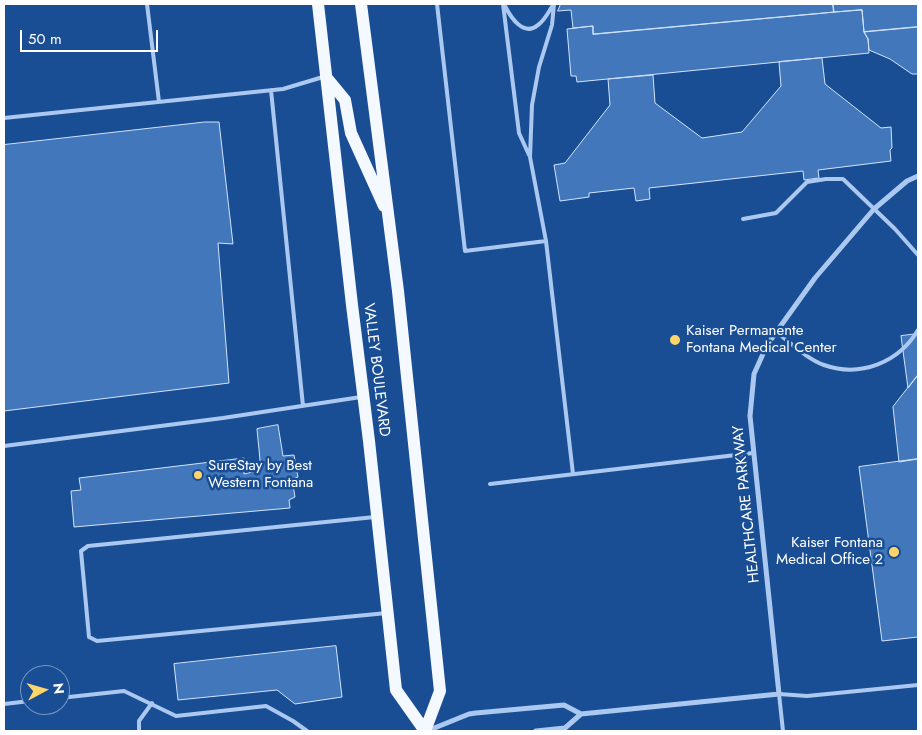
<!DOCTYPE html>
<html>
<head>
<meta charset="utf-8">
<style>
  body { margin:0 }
  #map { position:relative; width:922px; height:735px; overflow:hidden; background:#1a4e94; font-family:Jost,sans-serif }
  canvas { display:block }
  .frame { position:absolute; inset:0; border:5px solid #fff; pointer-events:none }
  .north { position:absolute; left:20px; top:665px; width:50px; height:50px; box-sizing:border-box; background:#1a4e94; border:1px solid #7695bf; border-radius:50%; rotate:84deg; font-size:14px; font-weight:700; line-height:20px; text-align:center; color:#fff }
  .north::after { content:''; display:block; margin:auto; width:18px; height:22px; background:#ffd56a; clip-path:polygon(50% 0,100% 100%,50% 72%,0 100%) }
  .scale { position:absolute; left:20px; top:30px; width:138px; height:22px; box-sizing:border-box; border:2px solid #fff; border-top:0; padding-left:6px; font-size:15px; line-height:18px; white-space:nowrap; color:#fff; -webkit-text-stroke:4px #1a4e94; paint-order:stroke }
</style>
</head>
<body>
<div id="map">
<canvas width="922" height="735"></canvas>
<div class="frame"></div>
<div class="north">N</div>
<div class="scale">50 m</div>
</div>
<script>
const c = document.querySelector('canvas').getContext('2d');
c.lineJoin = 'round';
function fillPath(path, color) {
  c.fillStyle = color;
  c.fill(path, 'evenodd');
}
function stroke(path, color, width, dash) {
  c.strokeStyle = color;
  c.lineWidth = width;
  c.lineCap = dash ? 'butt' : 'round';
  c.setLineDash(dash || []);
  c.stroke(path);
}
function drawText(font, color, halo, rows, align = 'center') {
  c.font = font + ' Jost,sans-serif';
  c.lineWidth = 5;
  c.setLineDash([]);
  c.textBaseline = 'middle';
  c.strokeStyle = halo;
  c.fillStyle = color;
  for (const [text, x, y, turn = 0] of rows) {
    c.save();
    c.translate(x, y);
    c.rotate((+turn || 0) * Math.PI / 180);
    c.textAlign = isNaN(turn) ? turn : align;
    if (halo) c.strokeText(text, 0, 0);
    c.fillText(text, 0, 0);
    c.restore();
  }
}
const building = new Path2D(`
  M561 4H833L834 12 593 34V26L573 28 571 10 558 11Z
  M833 4H918V27L864 32 862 10 834 12Z
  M862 10 864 32 868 39 869 53 577 82 576 76H571L567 29 593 26V34Z
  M918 27V74H912L890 59 869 50 868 39 864 32Z
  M822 58 825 84 881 128 891 127 892 148 890 150 891 161 818 170 819 178 804 180 803 171 649 188 650 199 636 201 634 188 589 193V197L560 201 554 165 565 163 610 105 608 79 653 75 655 103 702 138 742 132 781 86 779 62Z
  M205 122H219L233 244 218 243 229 383 4 411V145Z
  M918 334V375L908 388 901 336Z
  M918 375V459L899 462 893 407Z
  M278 425 283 456 294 455 298 477 292 479 295 497 289 500 290 508 74 527 71 491 81 490 79 478 244 458V474L261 470 257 429Z
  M918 459V637L882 641 859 467Z
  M336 646 342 697 295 704 277 690 178 700 174 664Z`);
const lane = new Path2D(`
  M147 4 159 102
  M437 4 465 251 546 241
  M503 4 519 133 529 155
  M554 4 552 25 539 67 532 105 530 157 546 241 573 474
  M505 6C511 18 524 37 538 25 545 20 549 11 553 5
  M271 90 303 406
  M4 118 283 89 323 77
  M743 219 776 213 807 182 826 179H843L895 229 918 255
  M776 332C791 343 807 359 824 365 861 378 899 362 918 330
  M4 446 223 418 361 397
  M490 484 753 453
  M375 517 88 546 81 551 89 637 97 641 387 613
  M60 698 124 691 176 716 266 706 293 721 307 731
  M4 704 30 701
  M139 731V721L152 703
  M783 731 779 694 807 696 918 685`);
const street = new Path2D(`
  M427 731 469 714 476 713 564 705 581 714 779 694 750 416 754 374 767 345 815 278 874 209 907 181 918 176
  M536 731 565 728 581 714`);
const primary = new Path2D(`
  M318 4 352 305 369 441 396 690 425 731
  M361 4 398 291 440 691 425 731
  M326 77 345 100 351 133 384 206`);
const markers = [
  [675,340,6,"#ffd56a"],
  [198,475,5,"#ffd56a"],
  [894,552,6,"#ffd56a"]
];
const poiNames = [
  ["Kaiser Permanente",686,331],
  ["Fontana Medical Center",686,348],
  ["SureStay by Best",208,466],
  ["Western Fontana",208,483],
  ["Kaiser Fontana",883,543,"right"],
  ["Medical Office 2",883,560,"right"]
];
const streetNames = [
  ["VALLEY BOULEVARD",376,370,83],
  ["HEALTHCARE PARKWAY",747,504,-96]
];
fillPath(building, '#4377bb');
stroke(building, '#d2e4fb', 1);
stroke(lane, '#abc9f0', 4);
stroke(street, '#abc9f0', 5);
stroke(primary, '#f4f8ff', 12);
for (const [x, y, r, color] of markers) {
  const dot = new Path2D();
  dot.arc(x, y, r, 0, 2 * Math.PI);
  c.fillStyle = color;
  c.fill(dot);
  stroke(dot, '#1a4e94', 2);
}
drawText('15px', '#fff', '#1a4e94', poiNames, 'left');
drawText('15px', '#fff', '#1a4e94', streetNames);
</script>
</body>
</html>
